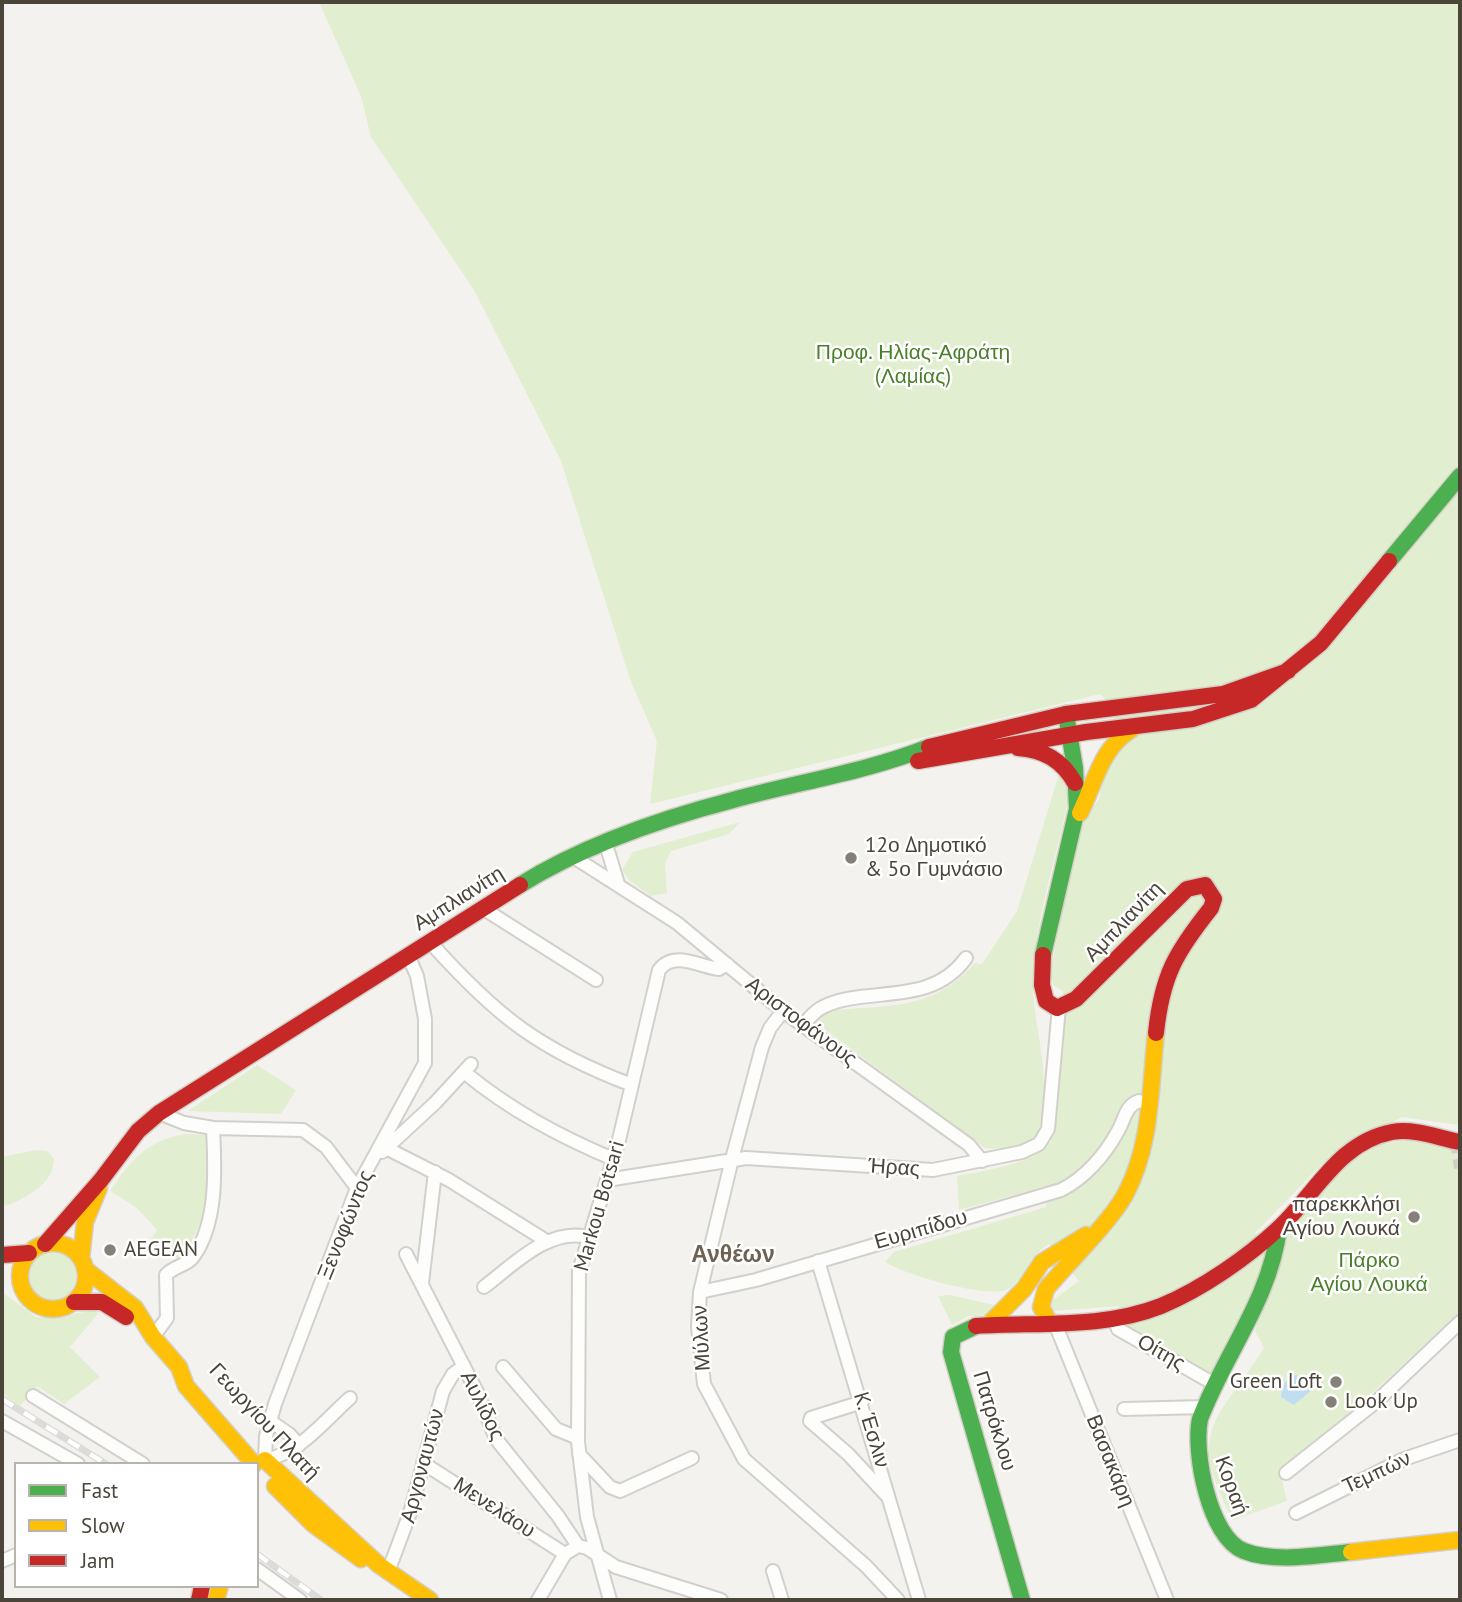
<!DOCTYPE html>
<html>
<head>
<meta charset="utf-8">
<style>
  body { margin:0 }
  #map { position:relative; width:1462px; height:1602px; overflow:hidden; background:#f4f2ee; font-family:"PT Sans",sans-serif }
  canvas { display:block }
  .frame { position:absolute; inset:0; border:4px solid #4b4439; pointer-events:none }
  .legend { position:absolute; left:14px; top:1462px; width:245px; height:126px; box-sizing:border-box; background:#fff; border:2px solid #b7b4b0; margin:0; padding:9px 12px; list-style:none; font-size:21px; color:#4b4439 }
  .legend li { display:flex; align-items:center; gap:14px; height:35px }
  .legend b { width:35px; border:2px solid #b7b4b0 }
</style>
</head>
<body>
<div id="map">
<canvas width="1462" height="1602"></canvas>
<div class="frame"></div>
<ul class="legend">
<li><b style="height:9px;background:#4caf50"></b>Fast</li>
<li><b style="height:9px;background:#ffc107"></b>Slow</li>
<li><b style="height:9px;background:#c62828"></b>Jam</li>
</ul>
</div>
<script>
const c = document.querySelector('canvas').getContext('2d');
c.lineJoin = 'round';
function fillPath(path, color) {
  c.fillStyle = color;
  c.fill(path, 'evenodd');
}
function stroke(path, color, width, dash) {
  c.strokeStyle = color;
  c.lineWidth = width;
  c.lineCap = dash ? 'butt' : 'round';
  c.setLineDash(dash || []);
  c.stroke(path);
}
function drawText(font, color, halo, rows, align = 'center') {
  c.font = font + ' "PT Sans",sans-serif';
  c.lineWidth = 5;
  c.setLineDash([]);
  c.textBaseline = 'middle';
  c.strokeStyle = halo;
  c.fillStyle = color;
  for (const [text, x, y, turn = 0] of rows) {
    c.save();
    c.translate(x, y);
    c.rotate((+turn || 0) * Math.PI / 180);
    c.textAlign = isNaN(turn) ? turn : align;
    if (halo) c.strokeText(text, 0, 0);
    c.fillText(text, 0, 0);
    c.restore();
  }
}
const green = new Path2D(`
  M319 2H1460V1125L1402 1117 1322 1164 1255 1233 1267 1252V1261L1247 1307 1211 1374 1121 1327 1119 1306 1054 1311 1051 1308 1053 1300 1079 1281 1049 1244C1030 1255 1026 1275 1010 1288 992 1301 903 1274 885 1262L894 1252 1046 1207 1047 1186 959 1210 957 1176C982 1171 1037 1164 1051 1141L1063 991 1053 985 1051 970 1072 859 1081 824 1099 799 1116 709 1100 694 650 804 657 741 631 682 561 461 474 290 371 137 361 96Z
  M1059 774 1067 788 1068 800C1057 857 1037 913 1033 972 1030 1020 1056 1084 1038 1131 1031 1148 1001 1150 985 1148L827 1031 818 1019 827 1011C886 1004 931 1013 975 963L982 964 1017 911Z
  M740 822 729 834 671 851 665 863 667 893 651 896 629 880 622 870 633 852Z
  M257 1065 296 1090 281 1114 188 1111Z
  M186 1134 208 1135 209 1168 204 1215 183 1259 169 1257 150 1241 157 1230 137 1208 110 1191C131 1160 147 1140 186 1134Z
  M1412 1139 1460 1147V1312L1335 1427 1280 1471 1287 1501 1233 1520C1185 1429 1217 1422 1264 1348L1255 1331 1285 1235 1341 1167 1378 1145Z
  M36 1150 47 1151 54 1159C54 1185 23 1200 2 1207V1157Z
  M28 1276a24 24 0 1 1 48 0a24 24 0 1 1-48 0Z
  M2 1292 36 1317 53 1318 95 1310 98 1314 70 1347 100 1377 64 1404 37 1386 20 1406 2 1393Z
  M950 1295 1003 1307 998 1315 969 1316 952 1325 938 1296Z`);
const water = new Path2D(`
  M1297 1375 1298 1384 1314 1388 1294 1405 1281 1397C1282 1386 1285 1378 1297 1375Z`);
const streetTunnel = new Path2D(`
  M1456 1141 1460 1168`);
const street = new Path2D(`
  M605 841 618 884
  M572 856 677 923 783 1011 969 1145 982 1161
  M484 909 596 980
  M430 942C495 1015 539 1050 632 1085
  M783 1011 770 1028 762 1047 732 1159 700 1292 698 1327 704 1384 744 1459 866 1566 898 1600
  M803 1025C809 1019 814 1011 823 1007 867 985 930 1008 966 958
  M464 1072C510 1110 559 1136 613 1159
  M159 1113 184 1123 213 1128 303 1130 326 1147 357 1188
  M386 1148 449 1180 548 1242
  M382 1152 435 1103 471 1064
  M607 1180 746 1158 933 1170 1022 1152 1039 1144 1048 1129 1059 1007
  M406 1254 477 1392 496 1439 558 1516 578 1546
  M818 1261 919 1600
  M422 1283 435 1172
  M484 1287C513 1265 549 1227 588 1237
  M700 1292 756 1280 1061 1190C1085 1178 1105 1155 1118 1131 1125 1119 1125 1106 1139 1101L1148 1103
  M1114 1317 1118 1329 1216 1385
  M1054 1321 1167 1600
  M153 1337 167 1318 166 1275C173 1266 187 1266 193 1257 218 1223 215 1168 213 1128
  M503 1367 556 1429 578 1438
  M33 1396 143 1464
  M350 1398C324 1421 300 1453 265 1460L266 1436 275 1404 357 1188 425 1063V1019L417 976 408 955
  M862 1402 811 1418 810 1421 848 1454 888 1497
  M1124 1409 1205 1407
  M2 1421 78 1464
  M270 1421 289 1434 299 1445
  M579 1454 610 1487 620 1491 692 1458
  M423 1463 565 1554
  M1286 1473 1377 1401 1460 1322
  M1296 1513 1404 1459 1460 1440
  M2 1561 16 1555
  M257 1569 300 1600
  M773 1571 782 1600
  M388 1572 410 1513 443 1391 453 1374 464 1366
  M538 1600 565 1554 578 1546 587 1548 616 1567 721 1600
  M610 1600 587 1517 578 1442 579 1271 618 1144 659 970C674 950 700 967 719 969L727 964`);
const fast = new Path2D(`
  M1389 561 1460 476
  M520 885C584 845 660 819 733 800 798 782 866 772 929 747
  M1043 955 1077 809 1075 768 1066 714
  M1279 1228C1270 1300 1225 1353 1200 1419 1193 1451 1209 1538 1244 1551 1274 1563 1319 1555 1351 1552
  M976 1326 953 1337 951 1352 1022 1600`);
const slow = new Path2D(`
  M1080 813C1096 781 1100 749 1132 729
  M20 1276a33 33 0 1 1 66 0a33 33 0 1 1-66 0Z
  M81 1259 85 1222 99 1188
  M85 1269 135 1308 153 1337 179 1367 186 1386 254 1464
  M1049 1322 1041 1307 1046 1289C1068 1263 1110 1222 1125 1195 1152 1145 1150 1087 1156 1033
  M988 1325 1024 1289 1042 1262 1086 1235
  M265 1460 379 1565 430 1600
  M275 1486 313 1524 361 1559
  M1351 1552 1460 1540
  M216 1600 220 1586`);
const jam = new Path2D(`
  M929 747 1066 714 1223 694 1288 671
  M1018 748C1044 750 1062 760 1075 783
  M918 761 1086 732 1193 719 1251 700 1321 643 1389 561
  M1043 955 1042 985 1046 1001 1057 1008 1076 999 1187 889 1205 885 1214 899 1211 908C1176 952 1162 975 1156 1033
  M45 1244 101 1180 138 1131 159 1113 520 885
  M2 1255 29 1253
  M74 1302H102L126 1317
  M976 1326C1036 1322 1103 1329 1161 1306 1202 1289 1248 1257 1280 1227 1316 1193 1339 1142 1392 1132 1415 1128 1438 1138 1460 1142
  M199 1600 202 1586`);
const rail = new Path2D(`
  M2 1399 106 1464
  M257 1554 321 1600`);
const markers = [
  [851,858,7,"#868178"],
  [1414,1217,7,"#868178"],
  [110,1250,7,"#868178"],
  [1336,1382,7,"#868178"],
  [1331,1402,7,"#868178"]
];
const parkNames = [
  ["Προφ. Ηλίας-Αφράτη",913,353],
  ["(Λαμίας)",913,377],
  ["Πάρκο",1369,1261],
  ["Αγίου Λουκά",1369,1285]
];
const poiNames = [
  ["12ο Δημοτικό",865,846],
  ["& 5ο Γυμνάσιο",865,870],
  ["παρεκκλήσι",1400,1205,"right"],
  ["Αγίου Λουκά",1400,1229,"right"],
  ["AEGEAN",124,1250],
  ["Green Loft",1322,1382,"right"],
  ["Look Up",1345,1402]
];
const streetNames = [
  ["Αμπλιανίτη",459,899,-32],
  ["Αμπλιανίτη",1124,922,-46],
  ["Αριστοφάνους",801,1022,37],
  ["Ήρας",894,1168,4],
  ["Markou Botsari",600,1206,-74],
  ["Ξενοφώντος",346,1225,-68],
  ["Ευριπίδου",921,1230,-16],
  ["Μύλων",702,1338,-93],
  ["Οίτης",1161,1353,30],
  ["Αυλίδος",482,1406,64],
  ["Πατρόκλου",994,1421,73],
  ["Γεωργίου Πλατή",264,1422,47],
  ["K. Έσλιν",871,1430,73],
  ["Βασακάρη",1110,1461,68],
  ["Αργοναυτών",423,1466,-75],
  ["Τεμπών",1377,1473,-25],
  ["Κοραή",1231,1486,70],
  ["Μενελάου",494,1508,33]
];
const neighbourhoodNames = [
  ["Ανθέων",733,1255]
];
fillPath(green, '#e1eecf');
fillPath(water, '#c0ddf1');
stroke(streetTunnel, '#d2cfca', 12, [12, 6]);
stroke(street, '#d2d0cb', 16);
stroke(fast, '#d3cfc5', 19);
stroke(slow, '#d3cfc5', 19);
stroke(jam, '#d3cfc5', 19);
stroke(street, '#fdfdfc', 12);
stroke(fast, '#4caf50', 16);
stroke(slow, '#ffc107', 16);
stroke(jam, '#c62828', 16);
stroke(rail, '#dbdbda', 7);
stroke(rail, '#fff', 4.5, [13]);
for (const [x, y, r, color] of markers) {
  const dot = new Path2D();
  dot.arc(x, y, r, 0, 2 * Math.PI);
  c.fillStyle = color;
  c.fill(dot);
  stroke(dot, '#fff', 2.5);
}
drawText('21px', '#4a7f2a', '#fff', parkNames);
drawText('21px', '#4b4439', '#fff', poiNames, 'left');
drawText('21px', '#4b4439', '#fff', streetNames);
drawText('bold 23px', '#6e6250', '#fff', neighbourhoodNames);
</script>
</body>
</html>
